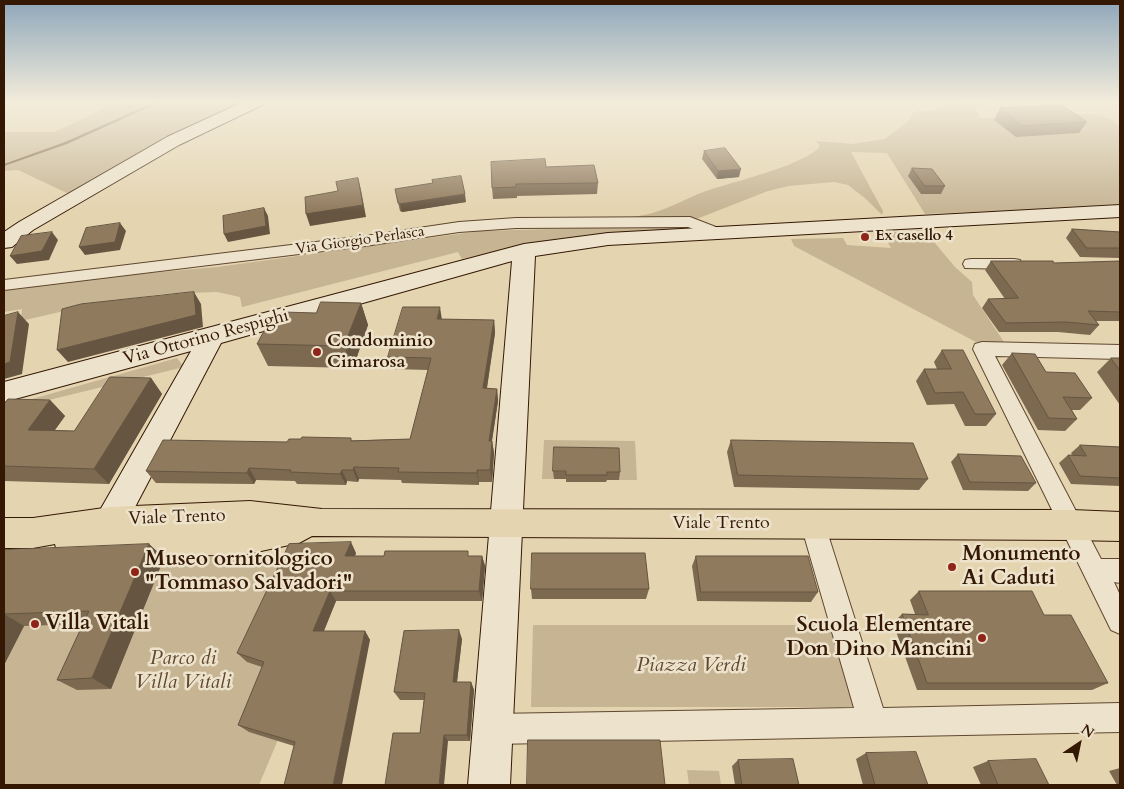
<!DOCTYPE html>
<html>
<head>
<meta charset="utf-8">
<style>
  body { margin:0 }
  #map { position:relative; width:1124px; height:789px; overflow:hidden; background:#e4d4b0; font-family:Cardo,serif }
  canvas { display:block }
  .frame { position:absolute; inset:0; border:5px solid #341804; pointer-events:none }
  .north { position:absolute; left:1054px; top:719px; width:50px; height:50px; -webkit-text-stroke:4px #ede3cc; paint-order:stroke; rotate:34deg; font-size:14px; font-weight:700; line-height:20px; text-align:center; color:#341804 }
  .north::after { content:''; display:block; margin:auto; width:18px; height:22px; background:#341804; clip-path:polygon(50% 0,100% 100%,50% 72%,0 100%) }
</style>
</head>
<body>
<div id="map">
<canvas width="1124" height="789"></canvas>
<div class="frame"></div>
<div class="north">N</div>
</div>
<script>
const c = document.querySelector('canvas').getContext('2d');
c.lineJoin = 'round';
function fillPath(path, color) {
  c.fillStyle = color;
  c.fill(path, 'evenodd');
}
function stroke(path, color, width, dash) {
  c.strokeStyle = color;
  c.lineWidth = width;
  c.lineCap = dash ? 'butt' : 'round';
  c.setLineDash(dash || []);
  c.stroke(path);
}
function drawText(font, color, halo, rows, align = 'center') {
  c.font = font + ' Cardo,serif';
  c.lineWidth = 5;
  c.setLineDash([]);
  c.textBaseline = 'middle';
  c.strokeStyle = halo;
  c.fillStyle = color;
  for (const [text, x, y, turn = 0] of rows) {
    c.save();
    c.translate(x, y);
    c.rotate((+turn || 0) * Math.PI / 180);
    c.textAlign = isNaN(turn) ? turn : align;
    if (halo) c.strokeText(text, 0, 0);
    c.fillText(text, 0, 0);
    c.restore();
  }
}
const green = new Path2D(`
  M117 102H249L208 121 71 195 18 170 4 171V132H55Z
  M962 102H995L975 108 981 118 1091 114 1104 116 1120 126V206L925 214 887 153 851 152 883 211 882 215 866 199 848 185 834 182 789 186 768 191 694 220 677 217 607 220C620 218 635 217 649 214 669 209 687 198 706 191 732 182 806 165 820 146L816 141 852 144 885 139 907 122 914 112 920 110 927 112Z
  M659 226 680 228 591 236 510 248 462 259 458 252 242 307 240 297 217 292 163 294 94 304 21 321 22 309 4 312V290L138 274 217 267 480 231Z
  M924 230 955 267 972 282 973 295 1004 342H976L794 246 791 239 843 238 847 245 891 248 882 233Z
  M177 358 184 367 4 411V407Z
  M544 440 635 441 637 480H619L617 456 554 455V479H542Z
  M356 553 259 785H4V563Z
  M533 625H838L863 707H531Z
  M687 770 719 771 721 785H689Z`);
const stream = new Path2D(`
  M155 102H160L67 144 4 166V164L65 142Z`);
const street = new Path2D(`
  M690 217 721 229 724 232 721 235H711L688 227 516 228 459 232 365 246 4 290V280L365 236 459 222 516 218Z
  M971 259H1014L1020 260 1022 264 1020 268 1014 269 965 268 963 264 965 260Z
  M982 342 1120 345V359L995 356 1101 559H1120V583L1114 582 1120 595V634L1111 630 973 349 975 344Z
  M813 514 821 518 825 525 883 708 1120 703V732L493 744 483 739 478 729 483 719 493 714 854 708 801 525 805 518Z`);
const secondary = new Path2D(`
  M243 102H264L262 105 179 145 33 230 12 247 4 248V232L19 222 167 137Z
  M1120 205V217L608 245 535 256 510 785H468L512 261 221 343 112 551 100 555 88 551 83 540 191 351 4 402V382L524 244 608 233Z`);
const primary = new Path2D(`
  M250 501 322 509 1072 510 1120 512V541L1072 540 312 536 299 543 242 555 99 556 68 552 56 548 55 544 33 548H4V518H33L111 507Z`);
const wall = new Path2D(`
  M1000 108 1087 122 1079 133 1016 137 994 120Z
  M704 151 739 177 717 179 702 159Z
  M546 167 598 183 597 194 517 196V198L493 199 492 188Z
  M912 168 945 186 941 194H921L908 176Z
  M395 189 466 202 402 212 400 211Z
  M1072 229 1120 232V258L1080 257 1066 238Z
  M991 261 1054 263 1120 261V321H1095L1099 325 1090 335 1058 332H999L982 308 988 299H1005L985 270Z
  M361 303 368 325 353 368 268 366 257 344 316 313Z
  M442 319 494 320 495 333 487 388 497 389 498 401 492 441 494 453 492 482H479V485L402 483 401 480 359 479 358 482 347 481 346 485 297 484 295 481 256 480 254 484 156 483 146 471 287 442 410 439 428 370 391 369 388 357Z
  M942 350 996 414 986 426H965L954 404 927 405 916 381 924 369H937L934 362Z
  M1012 353 1092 398 1080 410H1072L1077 419 1065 431 1038 430 1002 365Z
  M1111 358H1120V405L1097 372Z
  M151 378 162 394 109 484 4 481V404L50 400 65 416 55 430 74 431Z
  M731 440 928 479 919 490 734 487 727 452Z
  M1080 445 1120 447V486L1071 484 1059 463 1068 455H1072L1071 453Z
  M958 454 1036 483 1028 491 963 490 951 462Z
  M553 471 620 472 619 480H607L606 482H566V479H554Z
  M149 544 164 558 111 689 77 690 57 680 83 624 24 626 4 665V552Z
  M356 553 355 556H482L485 566 482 601H336L324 631H365L370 640 294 746 249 732 238 725 262 667 247 662 237 653Z
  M696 556 818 592 811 602 697 601 692 566Z
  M531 589H649L646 599H532Z
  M919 591 1044 615 1108 683 1092 690H917L893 623 902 614H915L910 600Z
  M462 639 457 682H471L474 690 470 741H448L420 733 424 700H400L394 692Z
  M866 753 928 785H863L856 759Z
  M738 760 799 785H735L732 766Z
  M988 761 1049 785H981L973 767Z
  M1120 768V785H1117L1109 771Z`);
const shadedWall = new Path2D(`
  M741 169 739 177 717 179 718 171Z
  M358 178 361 190 366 217 310 226 306 214Z
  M465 194 466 202 402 212 400 204Z
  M264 208 268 216 270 234 228 242 224 234Z
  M120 223 126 231 120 250 85 255 79 247Z
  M52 232 58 240 49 260 17 264 10 256Z
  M194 292 201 304 203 327 68 362 57 350Z
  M361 303 368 325 353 368 344 346Z
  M440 307 442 320 437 319Z
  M18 312 29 324 22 374 4 379V364Z
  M494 320 495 333 485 400 483 388Z
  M151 378 162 394 109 484 94 469Z
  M497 389 498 401 490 453 489 441Z
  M50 400 65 416 44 445 28 430Z
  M492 441 494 453 492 482 490 470Z
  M354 467 359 479 358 482 353 470Z
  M249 468 256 480 254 484 247 473Z
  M342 470 347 481 346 485 340 474Z
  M477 470 479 482V485L477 473Z
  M351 542 356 553 351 566 345 556Z
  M149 544 164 558 111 689 92 678Z
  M482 556 485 566 482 601 479 591Z
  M330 591 336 601 320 640 313 631Z
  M4 614 24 626 4 665Z
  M459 630 462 639 456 690 453 682Z
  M365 631 370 640 342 785H333Z
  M471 682 474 690 470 741 467 735Z
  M444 735 448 741 444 785H439Z`);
const building = new Path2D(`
  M1062 105 1087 122 1022 126 1000 108Z
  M725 148 741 169 718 171 704 151Z
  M545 159 546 167 594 165 598 183 516 184V187L492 188 491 162Z
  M912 168 932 169 945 186H925Z
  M461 176 465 194 400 204 398 203 395 189 433 183 432 180Z
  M358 178 363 205 306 214 305 197 338 191 336 182Z
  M264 208 266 226 224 234 223 216Z
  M120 223 115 242 79 247 86 228Z
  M1072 229 1120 232V248H1087Z
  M52 232 42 251 10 256 21 236Z
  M991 261H1053L1054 263 1120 261V312L1088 311 1099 325 1066 322 1006 323 988 299 1018 298Z
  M194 292 196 315 57 350 62 309 81 304Z
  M321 302 361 303 344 346 257 344 272 316 283 312 316 313Z
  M403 307H440L437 319 494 320 483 388 497 389 489 441H492L490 470H477V473L398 472 399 468 354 467 353 470H342L340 474 290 472 291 470 249 468 247 473 146 471 163 440 287 442 289 439H301L302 437 351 438V441L410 439 431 358 388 357Z
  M18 312 10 362 4 364V316Z
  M942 350H963L996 414H975L963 392 935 393 924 369H951Z
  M1012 353 1035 354 1046 372 1075 373 1092 398 1063 397 1077 419 1049 418Z
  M1111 358H1120V370Z
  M110 377 151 378 94 469 4 466V404L8 399 50 400 28 430 74 431Z
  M731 440 913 443 928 479 738 475Z
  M1080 445 1120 447V478L1080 476 1068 455 1086 456Z
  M554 447 619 448 620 472H607V475H566V471H553Z
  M958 454 1021 456 1036 483 970 482Z
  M351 542 345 556H384L385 551H468V556H482L479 591H330L313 631H365L333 785H284L295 742 238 725 264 662 237 653 289 544Z
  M149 544 92 678 57 680 89 611 4 614V552L5 550Z
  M532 553H645L649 589H531Z
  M696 556H808L818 592H701Z
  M919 591H1032L1044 615H1071L1108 683H927L902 614 928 615Z
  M459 630 453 682H471L467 735H444L439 785H385L393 733H420L425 693 394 692 404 631Z
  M528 740H660L665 785H527Z
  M916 752 928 785H875L866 753Z
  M793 759 799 785H742L738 760Z
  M1036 759 1049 785H998L988 761Z`);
const markers = [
  [865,237,5,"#8f2418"],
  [317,352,5,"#8f2418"],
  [952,567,5,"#8f2418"],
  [135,572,5,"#8f2418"],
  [35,624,5,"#8f2418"],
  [982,638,5,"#8f2418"]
];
const farPoinames = [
  ["Ex casello 4",875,237]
];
const farStreetnames = [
  ["Via Giorgio Perlasca",360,241,-8]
];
const streetNames = [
  ["Via Ottorino Respighi",206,338,-15],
  ["Viale Trento",177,518,-2],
  ["Viale Trento",721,524]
];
const poiNames = [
  ["Condominio",327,342],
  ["Cimarosa",327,363]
];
const nearPoinames = [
  ["Monumento",962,555],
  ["Ai Caduti",962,579],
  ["Museo ornitologico",145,560],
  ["\"Tommaso Salvadori\"",145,584],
  ["Villa Vitali",45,624],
  ["Scuola Elementare",972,626,"right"],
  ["Don Dino Mancini",972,650,"right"]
];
const nearParknames = [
  ["Parco di",183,659],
  ["Villa Vitali",183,683],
  ["Piazza Verdi",691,666]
];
fillPath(green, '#c6b493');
fillPath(stream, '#7a6248');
stroke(street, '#60472f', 2);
stroke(secondary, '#341804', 2);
stroke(primary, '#341804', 2);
fillPath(street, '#ede3cc');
fillPath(secondary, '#ede3cc');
fillPath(primary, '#e4d4b0');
fillPath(wall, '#7c6950');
fillPath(shadedWall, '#655541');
fillPath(building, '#907a5d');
stroke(building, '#655541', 1);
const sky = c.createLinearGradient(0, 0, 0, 212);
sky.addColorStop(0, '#8ea7ba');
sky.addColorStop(0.48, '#f3ecdb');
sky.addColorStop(1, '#f3ecdb00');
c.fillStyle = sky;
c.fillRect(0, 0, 1124, 212);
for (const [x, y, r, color] of markers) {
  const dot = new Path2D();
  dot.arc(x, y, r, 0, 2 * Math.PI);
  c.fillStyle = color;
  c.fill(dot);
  stroke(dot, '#ede3cc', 2);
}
drawText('bold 15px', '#341804', '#ede3cc', farPoinames, 'left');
drawText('15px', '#341804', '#ede3cc', farStreetnames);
drawText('18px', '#341804', '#ede3cc', streetNames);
drawText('bold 18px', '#341804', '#ede3cc', poiNames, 'left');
drawText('bold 21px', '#341804', '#ede3cc', nearPoinames, 'left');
drawText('italic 21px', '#60472f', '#ede3cc', nearParknames);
</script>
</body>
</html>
